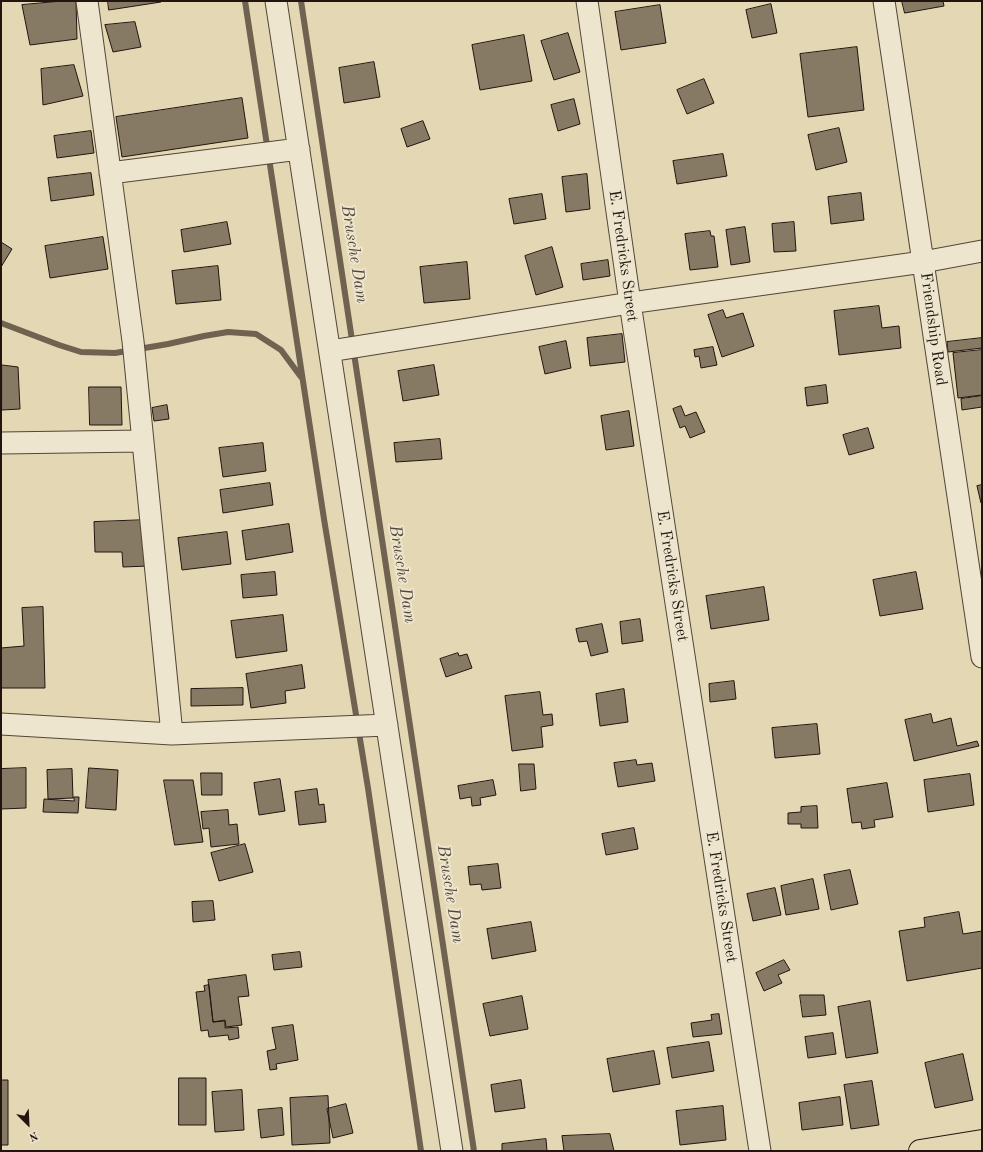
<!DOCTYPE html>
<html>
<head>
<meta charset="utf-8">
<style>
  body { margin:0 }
  #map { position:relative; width:983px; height:1152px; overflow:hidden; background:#e4d7b3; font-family:"Old Standard TT",serif }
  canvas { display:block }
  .frame { position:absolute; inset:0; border:2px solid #22150f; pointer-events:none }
  .north { position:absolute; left:8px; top:1104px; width:40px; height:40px; -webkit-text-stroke:3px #ede5ce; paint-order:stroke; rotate:156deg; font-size:11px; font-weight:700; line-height:16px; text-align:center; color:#22150f }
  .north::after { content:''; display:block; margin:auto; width:14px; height:18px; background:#22150f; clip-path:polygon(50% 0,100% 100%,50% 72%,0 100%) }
</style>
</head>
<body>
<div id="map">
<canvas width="983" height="1152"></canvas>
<div class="frame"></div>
<div class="north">N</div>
</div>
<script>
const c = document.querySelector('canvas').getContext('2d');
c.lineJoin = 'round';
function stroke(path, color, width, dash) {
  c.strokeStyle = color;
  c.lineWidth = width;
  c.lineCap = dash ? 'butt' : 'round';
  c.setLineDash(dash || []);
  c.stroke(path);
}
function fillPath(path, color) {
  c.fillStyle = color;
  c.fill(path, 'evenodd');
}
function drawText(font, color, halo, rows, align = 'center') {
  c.font = font + ' "Old Standard TT",serif';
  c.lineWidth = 4;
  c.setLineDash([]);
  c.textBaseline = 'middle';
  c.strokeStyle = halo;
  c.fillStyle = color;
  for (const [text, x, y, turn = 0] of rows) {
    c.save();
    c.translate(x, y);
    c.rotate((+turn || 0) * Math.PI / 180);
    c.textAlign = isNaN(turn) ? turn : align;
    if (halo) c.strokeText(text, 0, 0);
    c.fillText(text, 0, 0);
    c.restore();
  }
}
const stream = new Path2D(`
  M245 1 324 519 368 788 421 1151
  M301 1 474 1151
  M1 323 59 345 81 352 115 353 168 344 204 336 228 332 256 334 281 350 301 377`);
const building = new Path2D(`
  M62 1H76L77 39 30 45 22 5Z
  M108 1H161V2L109 10Z
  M902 1H943L944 6 905 13Z
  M771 4 777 33 752 38 746 10Z
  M660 5 666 43 621 50 615 12Z
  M135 22 141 47 113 52 105 25Z
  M568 33 580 72 554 80 541 41Z
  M524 35 532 81 480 90 472 45Z
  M857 47 864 110 808 117 800 54Z
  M374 62 380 97 344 103 339 68Z
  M74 65 83 96 43 105 41 69Z
  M704 79 714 103 687 114 677 90Z
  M242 98 248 138 122 157 116 117Z
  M574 99 580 124 558 131 551 105Z
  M423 121 430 139 407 147 401 129Z
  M839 128 847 162 816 170 808 135Z
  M91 131 94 153 57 158 54 136Z
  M723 154 727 176 677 184 673 161Z
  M91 173 94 195 51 201 48 178Z
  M587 174 590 209 566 212 562 177Z
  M861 193 864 220 831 224 828 197Z
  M542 194 546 219 514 224 509 199Z
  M227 222 231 244 184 252 181 230Z
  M794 222 796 251 774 252 772 224Z
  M745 227 750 262 731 265 726 230Z
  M710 231 711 236H714L718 267 690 270 685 234Z
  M103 237 108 269 50 278 45 246Z
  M1 242 12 249 1 267Z
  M552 247 563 287 536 295 525 256Z
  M608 260 610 276 583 280 581 264Z
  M467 262 470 299 424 303 420 267Z
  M218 266 221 300 176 304 172 271Z
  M879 306 882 328 899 326 901 348 839 355 834 311Z
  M723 310 726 318 743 313 754 346 722 357 708 315Z
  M622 334 625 362 590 366 587 338Z
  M982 338V348L948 352 947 342Z
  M566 341 571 368 545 374 539 347Z
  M713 347 717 365 701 368 699 356 695 357 694 350Z
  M982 350V395L958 398 953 353Z
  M2 365 18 367 20 409 2 410Z
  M434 365 439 395 403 401 398 371Z
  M826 385 828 403 807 406 805 388Z
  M89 387H121L122 425H90Z
  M982 396V407L962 410 961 399Z
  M167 405 169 419 154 421 152 408Z
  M681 406 685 416 696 412 705 432 690 438 685 426 680 428 673 409Z
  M629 411 634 446 606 450 601 416Z
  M868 428 874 448 849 455 843 435Z
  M440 439 442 459 396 462 394 443Z
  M263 443 266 471 223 477 219 448Z
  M270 483 273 505 223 513 220 490Z
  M982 485V502L981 503 977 486Z
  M147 520 148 566 123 567 122 552H95L94 522Z
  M289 524 293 552 246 560 242 531Z
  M227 532 231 564 182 570 178 538Z
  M275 572 277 595 243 598 241 575Z
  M916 572 923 609 880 616 873 580Z
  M764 587 769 620 711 629 706 596Z
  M43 607 45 688H1V648L24 646 22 608Z
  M283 615 287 651 236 658 231 621Z
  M640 619 643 641 622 644 620 622Z
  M602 624 608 652 591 656 587 641 579 642 576 629Z
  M458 653 459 656 467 654 472 668 446 677 440 659Z
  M302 665 305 688 285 691 286 703 251 708 246 674Z
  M734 681 736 699 710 702 709 684Z
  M243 688V705L191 706V689Z
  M624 689 628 722 600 726 596 694Z
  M540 692 543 715 552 714 553 725 541 727 543 747 512 751 505 696Z
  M931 714 933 723 951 718 957 746 977 741 979 746 914 761 905 720Z
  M817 724 820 754 775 758 772 728Z
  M636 760 637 765 652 763 655 781 618 787 614 763Z
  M519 764H534L536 789 521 791Z
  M26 768V808L1 809V769Z
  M89 768 118 770 116 810 86 808Z
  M72 769 73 798 48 799 47 770Z
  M201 773H222V795H202Z
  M970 774 974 805 928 812 924 780Z
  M280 779 285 811 259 815 254 783Z
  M164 780H193L203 842 175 845Z
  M493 780 496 795 480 798 481 805 472 806 471 797 460 799 458 786Z
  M887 783 893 817 874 820 875 827 862 829 861 822 852 823 847 789Z
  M317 789 319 805 324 804 326 822 299 825 295 792Z
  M74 797H79L78 813 43 812 44 799 74 801Z
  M817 806 818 828H801V824H788V813L801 812V807Z
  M228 810 229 825 237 824 239 844 211 847 209 828 203 829 201 812Z
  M634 828 638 849 606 855 602 834Z
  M245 844 253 872 219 881 211 853Z
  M498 864 501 888 482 890 481 884 470 885 468 867Z
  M850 870 858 904 831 910 824 875Z
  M813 879 819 909 786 915 781 886Z
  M775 888 781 915 753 921 747 894Z
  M213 901 215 920 193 922 192 902Z
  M959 912 963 934 982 931V968L907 981 899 931 925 927 924 918Z
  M531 922 536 951 492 959 487 929Z
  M300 952 302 967 274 970 272 955Z
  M784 960 790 970 778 975 782 983 764 991 756 973Z
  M246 975 249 996 238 997 242 1025 226 1027 225 1020 213 1022 208 980Z
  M209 985 213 1022 225 1021V1028L238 1027 239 1038 229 1040 228 1035 209 1037 208 1030 201 1031 196 992 205 991 204 986Z
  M800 995H824L826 1015 803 1017Z
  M522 996 528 1029 490 1036 483 1004Z
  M870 1001 878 1053 846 1058 838 1007Z
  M719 1014 722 1034 693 1037 691 1023 712 1020 711 1015Z
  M293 1025 298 1060 276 1064 277 1069 270 1070 267 1051 276 1049 272 1028Z
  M833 1033 836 1054 808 1058 805 1037Z
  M709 1042 714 1071 672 1078 667 1048Z
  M654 1051 660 1084 613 1092 607 1059Z
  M963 1054 973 1100 935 1108 925 1063Z
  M179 1078H206V1125H179Z
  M1 1080H8V1145H1Z
  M521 1080 525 1108 495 1112 491 1085Z
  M872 1081 879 1125 851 1129 844 1085Z
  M242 1090 244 1130 215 1132 212 1092Z
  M328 1096 330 1143 292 1145 290 1098Z
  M840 1097 843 1125 802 1130 799 1103Z
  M346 1104 353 1133 333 1138 327 1109Z
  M723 1106 726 1140 680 1145 676 1111Z
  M282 1108 284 1135 261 1138 258 1110Z
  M610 1134 614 1151H564L562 1136Z
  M546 1139 547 1151H502V1144Z`);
const minor = new Path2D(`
  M87 1 133 341 172 734
  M276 1 452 1151
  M587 1 630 303 760 1151
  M884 1 982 657
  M110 173 299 149
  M330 351 630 303 923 262 982 251
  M1 443 142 441
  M1 724 172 734 387 725`);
const major = new Path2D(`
  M920 1151 982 1141`);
const streetNames = [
  ["E. Fredricks Street",623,256,82],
  ["Friendship Road",933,329,82],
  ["E. Fredricks Street",672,576,81],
  ["E. Fredricks Street",721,897,81]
];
const waterNames = [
  ["Brusche Dam",354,254,81],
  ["Brusche Dam",402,574,81],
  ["Brusche Dam",450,894,81]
];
stroke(stream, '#6f6250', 6);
fillPath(building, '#877a64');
stroke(building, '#22150f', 1);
stroke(minor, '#524638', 23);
stroke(major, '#22150f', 24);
stroke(minor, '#ede5ce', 21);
stroke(major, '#e4d7b3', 22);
drawText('16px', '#22150f', '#ede5ce', streetNames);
drawText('italic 17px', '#55483a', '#ede5ce', waterNames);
</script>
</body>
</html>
